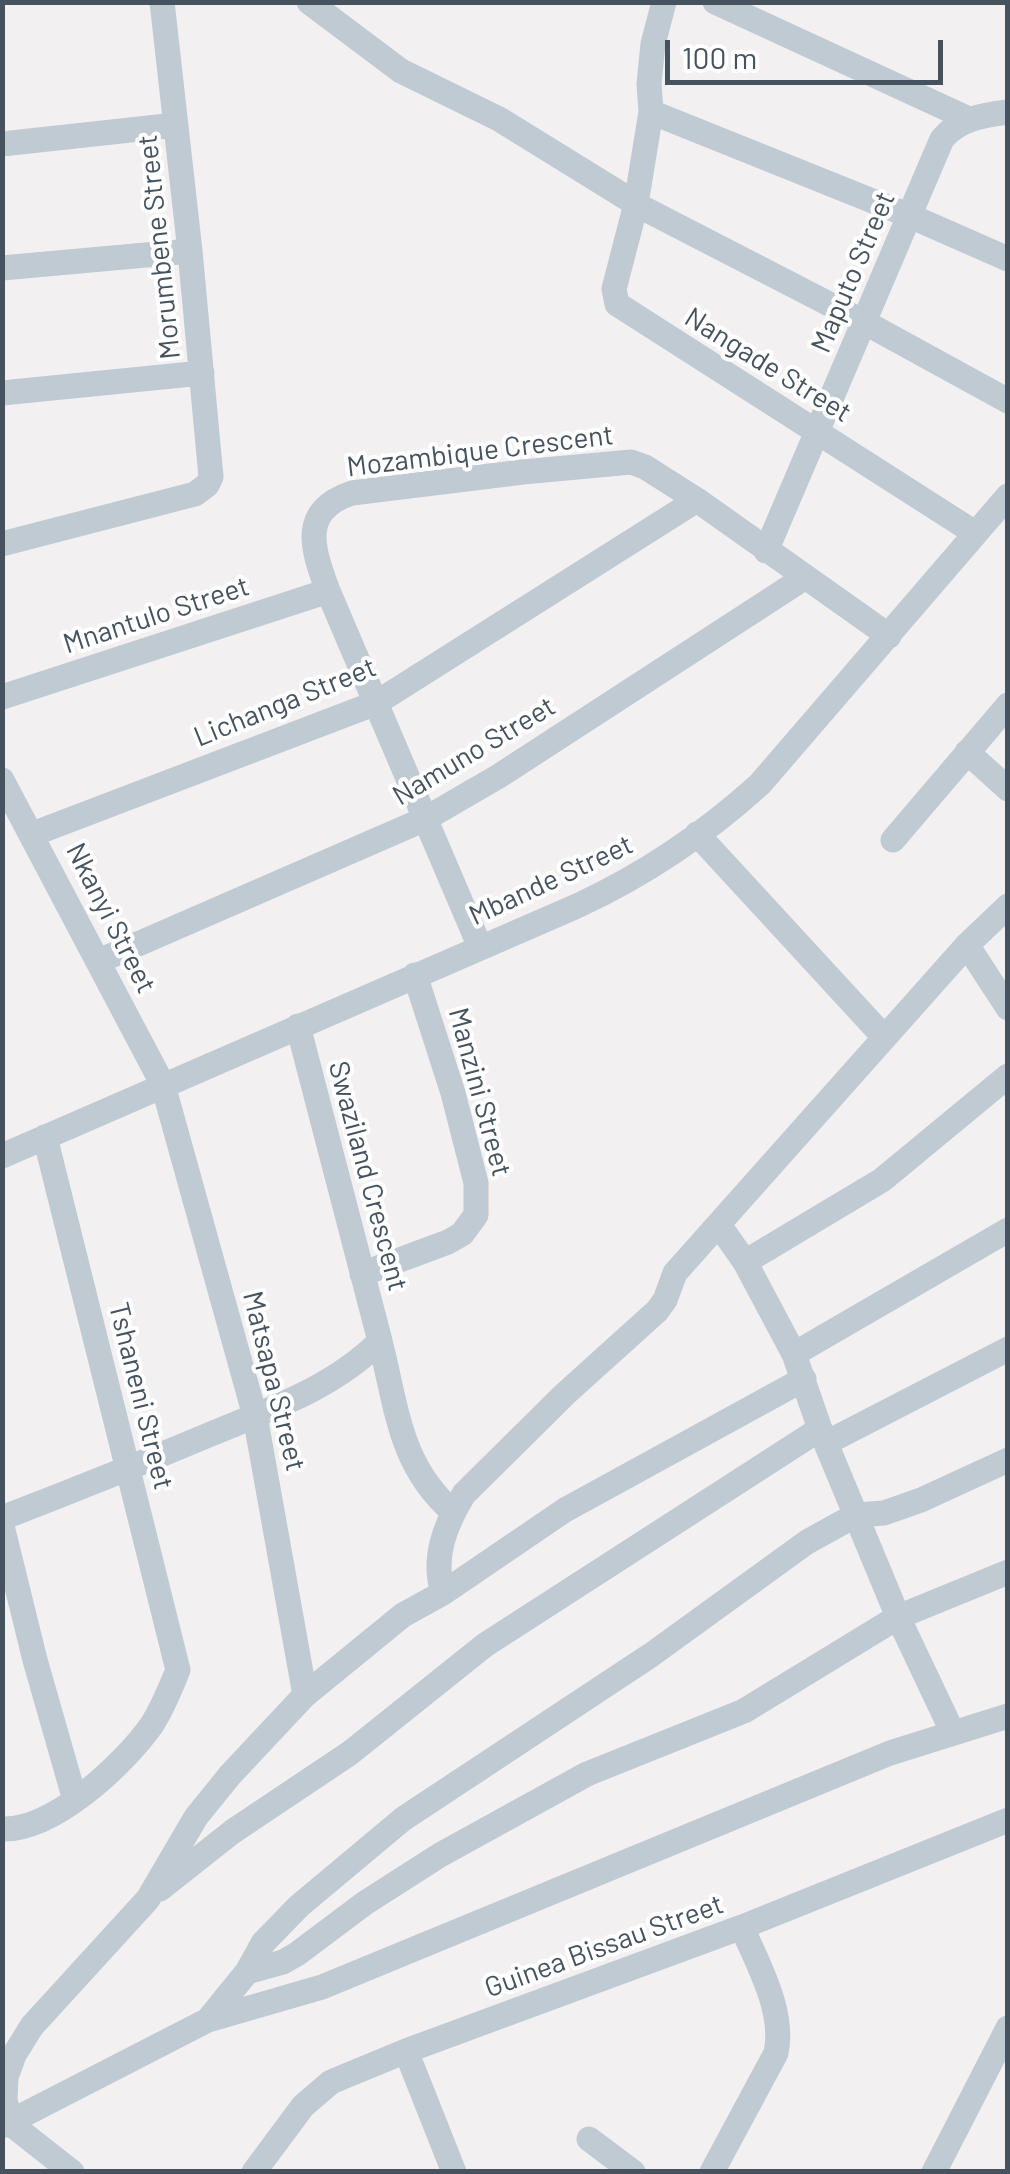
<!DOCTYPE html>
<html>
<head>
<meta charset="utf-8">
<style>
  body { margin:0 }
  #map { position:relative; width:1010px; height:2174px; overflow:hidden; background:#f2f0f0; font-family:Barlow,sans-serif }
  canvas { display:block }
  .frame { position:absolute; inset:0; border:5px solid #46535f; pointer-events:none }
  .scale { position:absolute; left:665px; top:40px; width:278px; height:45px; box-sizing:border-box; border:5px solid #46535f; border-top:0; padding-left:12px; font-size:30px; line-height:35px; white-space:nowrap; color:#46535f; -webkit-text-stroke:8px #fff; paint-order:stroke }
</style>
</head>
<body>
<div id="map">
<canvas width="1010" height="2174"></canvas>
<div class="frame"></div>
<div class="scale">100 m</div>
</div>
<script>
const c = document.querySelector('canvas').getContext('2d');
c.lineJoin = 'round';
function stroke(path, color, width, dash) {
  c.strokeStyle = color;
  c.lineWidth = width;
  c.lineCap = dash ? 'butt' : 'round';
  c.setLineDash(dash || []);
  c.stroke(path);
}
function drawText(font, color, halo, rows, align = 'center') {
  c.font = font + ' Barlow,sans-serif';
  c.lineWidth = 8;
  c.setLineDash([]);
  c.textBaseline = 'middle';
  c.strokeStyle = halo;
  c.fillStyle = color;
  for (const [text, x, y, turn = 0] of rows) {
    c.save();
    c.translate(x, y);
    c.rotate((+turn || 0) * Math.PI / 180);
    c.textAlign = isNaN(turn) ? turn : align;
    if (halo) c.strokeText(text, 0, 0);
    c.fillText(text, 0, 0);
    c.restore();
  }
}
const minor = new Path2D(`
  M309 2 401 71 499 119 643 208 864 322 1008 401
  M664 2 653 44 649 84 651 112 636 204 614 289 617 304 975 533
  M715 2 969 119
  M651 112 910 216 1008 259
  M2 144 176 125
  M2 268 190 251
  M2 393 202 373
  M2 544 195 494 207 485 211 477 190 251 162 2
  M766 551 942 139C959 119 982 115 1008 112
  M2 697 328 591
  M967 752 1008 789
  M2 780 163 1085 255 1416 305 1695
  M33 834 376 703 697 500
  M697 834 884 1037
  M893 840 1008 705
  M967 945 1008 1008
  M480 947 328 591C313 550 298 511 352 493L523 472 631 462 645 467 697 500 889 636
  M99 961 425 819 499 776 804 578
  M2 1156 577 906C644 875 706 833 760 784L1008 496
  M719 1225 745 1262 794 1354 820 1429 898 1617 952 1731
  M745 1262 882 1180 1008 1076
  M362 1274 448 1242 462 1234 476 1215V1183L453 1093 415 975
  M380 1341C397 1407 399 1465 453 1512
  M794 1354 1008 1230
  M826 1443 1008 1349
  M2 1518C72 1491 142 1463 211 1434 271 1409 333 1388 380 1341L298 1026
  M2 1526 35 1660 75 1800
  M443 1593C432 1558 445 1525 464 1494L565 1394 657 1311 665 1300 675 1273 967 945 1008 906
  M2 1829C53 1831 123 1765 151 1726 163 1708 170 1689 178 1670L45 1137
  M160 1889 232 1832 350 1753 485 1645 820 1429
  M247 1972 283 1962 297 1954 365 1903 440 1855 587 1774 744 1711 898 1617 1008 1572
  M208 2020 247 1972 263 1943 299 1906 403 1819 651 1655 807 1542 856 1515 884 1513 921 1500 1008 1460
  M406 2051 454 2172
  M2 2117 72 2172
  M10 2120 5 2100 6 2077 14 2055 32 2026 148 1899 196 1817 230 1775 305 1695 403 1615 443 1593 565 1510 804 1379
  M2 2126 208 2020 322 1987 890 1753 1008 1716
  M589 2139 633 2172
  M254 2172 303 2106 331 2082 406 2051 742 1927 1008 1820
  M712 2172 776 2053C785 2011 758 1965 742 1927
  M934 2172 1008 2028`);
const streetNames = [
  ["Morumbene Street",159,247,-96],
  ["Maputo Street",853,272,-67],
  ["Nangade Street",768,365,32],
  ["Mozambique Crescent",480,451,-7],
  ["Mnantulo Street",156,615,-18],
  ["Lichanga Street",285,702,-22],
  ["Namuno Street",474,751,-31],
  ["Mbande Street",551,880,-25],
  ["Nkanyi Street",111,918,63],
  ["Manzini Street",480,1092,75],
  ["Swaziland Crescent",368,1176,75],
  ["Matsapa Street",274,1381,76],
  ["Tshaneni Street",141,1396,76],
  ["Guinea Bissau Street",604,1946,-20]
];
stroke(minor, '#bfcad3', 25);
drawText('28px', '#46535f', '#fff', streetNames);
</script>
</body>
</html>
